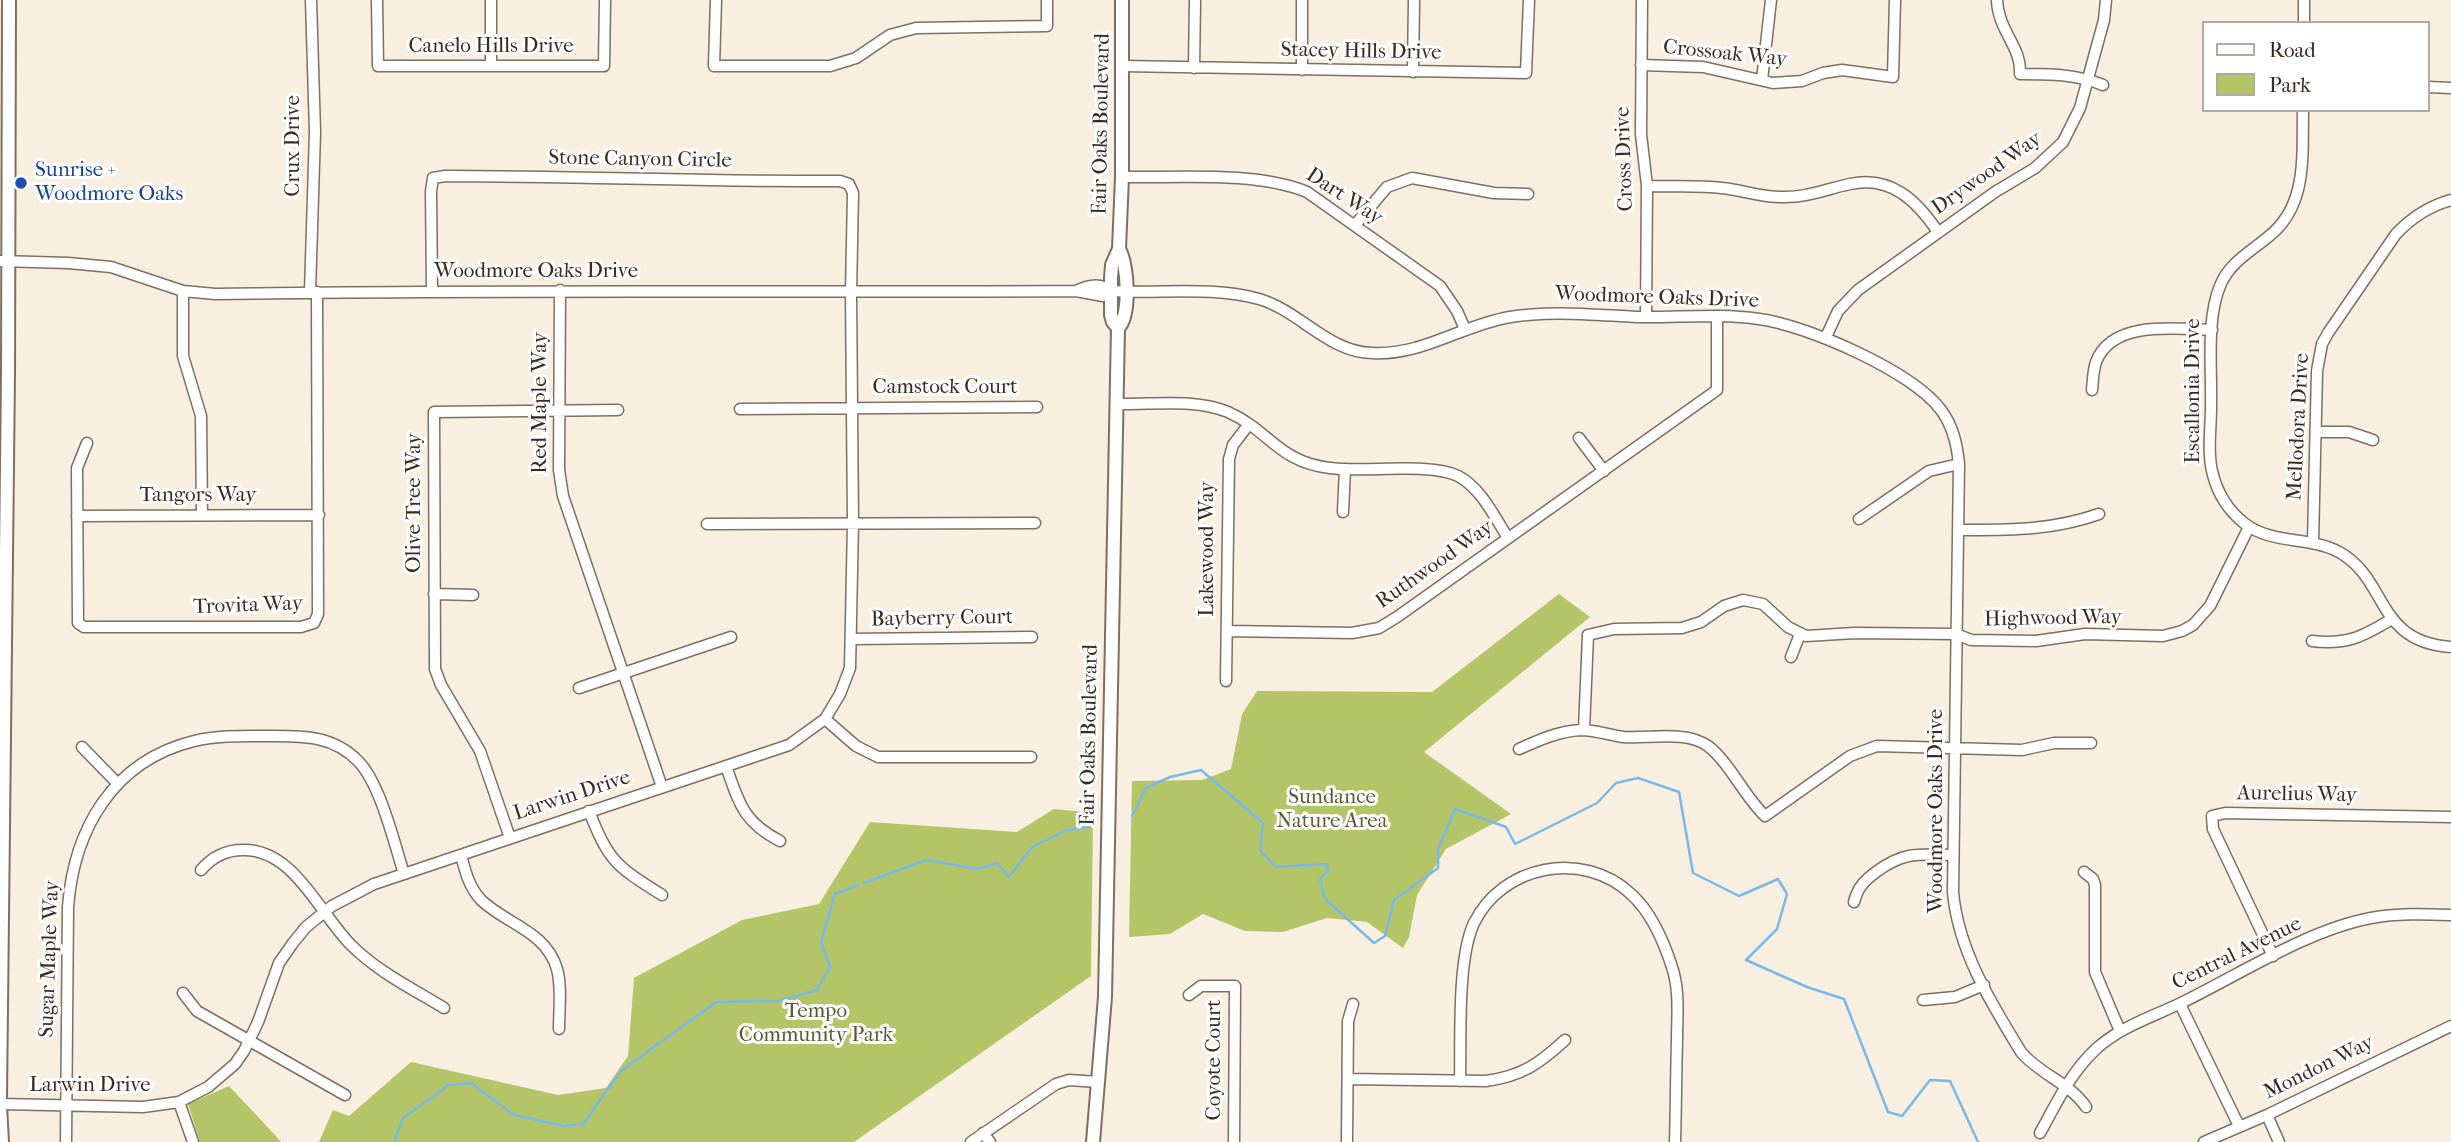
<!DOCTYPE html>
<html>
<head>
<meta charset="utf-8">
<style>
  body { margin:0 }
  #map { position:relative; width:2451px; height:1142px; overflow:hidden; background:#f8efe0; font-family:"IM FELL French Canon",serif }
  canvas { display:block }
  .legend { position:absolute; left:2202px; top:21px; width:228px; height:91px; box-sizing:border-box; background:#fff; border:2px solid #b1aaa5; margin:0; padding:9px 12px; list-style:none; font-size:21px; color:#3b2a1e }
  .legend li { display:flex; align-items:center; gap:14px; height:35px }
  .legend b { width:35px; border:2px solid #b1aaa5 }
</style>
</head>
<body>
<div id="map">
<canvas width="2451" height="1142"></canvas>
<ul class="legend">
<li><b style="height:9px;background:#fff"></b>Road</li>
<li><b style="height:19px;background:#b4c568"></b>Park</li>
</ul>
</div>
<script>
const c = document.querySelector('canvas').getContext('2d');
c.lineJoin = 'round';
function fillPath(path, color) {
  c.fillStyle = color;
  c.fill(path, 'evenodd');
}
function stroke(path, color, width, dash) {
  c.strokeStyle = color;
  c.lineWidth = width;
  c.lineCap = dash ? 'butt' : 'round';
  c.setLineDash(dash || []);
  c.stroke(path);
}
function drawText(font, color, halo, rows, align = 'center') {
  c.font = font + ' "IM FELL French Canon",serif';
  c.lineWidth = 6;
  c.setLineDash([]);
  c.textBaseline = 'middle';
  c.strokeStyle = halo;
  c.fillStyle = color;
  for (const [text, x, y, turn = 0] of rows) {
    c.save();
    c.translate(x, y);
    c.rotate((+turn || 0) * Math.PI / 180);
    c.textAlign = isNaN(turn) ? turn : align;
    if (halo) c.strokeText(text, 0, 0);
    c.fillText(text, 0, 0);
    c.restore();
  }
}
const green = new Path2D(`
  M1559 594 1590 617 1424 752 1511 814 1446 849 1417 895 1409 937 1403 948 1367 922 1327 918 1283 932 1245 931 1203 914 1170 934 1129 937 1132 781 1202 780 1231 769 1242 714 1257 691 1432 692Z
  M1054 809 1093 813 1091 976 854 1142H319L333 1110 349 1116 411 1062 558 1095 606 1088 628 1056 634 978 742 920 819 904 870 822 1017 832Z
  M229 1086 275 1135 281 1142H200L188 1104Z`);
const stream = new Path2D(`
  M1132 816 1146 788 1170 777 1201 770 1263 823 1260 850 1276 867 1326 864 1328 871 1320 879 1325 899 1374 943 1385 936 1394 900 1438 868V849L1455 809 1506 827 1515 844 1597 803 1616 783 1638 778 1679 792 1693 873 1739 896 1778 879 1787 894 1777 929 1746 960 1807 987 1844 999 1888 1112 1902 1116 1930 1080 1950 1081 1978 1142
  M864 883 926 860 978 869 997 863 1009 877 1032 847 1065 831 1093 826
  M761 1001H778L817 990 830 967 821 942 835 894 858 885
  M441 1091 448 1085 471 1083 514 1115 564 1126 583 1124 605 1093
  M606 1092 621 1071 716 1002 758 1001
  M394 1142 403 1118 439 1092`);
const minor = new Path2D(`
  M377 0 378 66H604L605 0
  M716 0 714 66H830L856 58 890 35 916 28 1047 26V0
  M1642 0 1641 134 1647 186 1646 317
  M1997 0C1998 31 2022 47 2020 74 2050 74 2076 74 2103 85
  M2304 23V0
  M1641 65 1703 67 1773 83 1802 81 1823 73 1842 70 1893 77 1895 0
  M491 66V0
  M1122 66 1526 73 1529 0
  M1194 68 1195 0
  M1302 70V0
  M1413 72 1414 0
  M1762 80 1771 0
  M2428 87 2451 88
  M2303 110C2302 156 2308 206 2268 237 2250 252 2229 263 2220 286 2206 319 2212 370 2211 407 2211 429 2207 454 2213 475 2218 494 2229 511 2244 523 2272 545 2309 536 2339 552 2389 580 2375 642 2451 647
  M1122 177C1178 178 1256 171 1307 192L1440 286 1457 311 1465 329
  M1647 186C1672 187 1698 185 1722 188 1742 190 1761 197 1781 197 1806 198 1826 189 1850 184 1891 175 1917 201 1938 232
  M1355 225 1387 187 1412 178 1494 193 1528 194
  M0 261 68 263 111 267 183 291 215 294C502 289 789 293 1076 291L1103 296 1111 291
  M560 290 559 470 563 496 662 787
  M183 291V356L201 416 202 515
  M1076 291C1088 285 1100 282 1111 291 1160 294 1211 286 1259 299 1300 311 1328 352 1372 353 1422 356 1462 325 1510 317 1551 310 1595 315 1637 317 1677 318 1718 313 1759 319 1806 325 1912 371 1941 410 1953 426 1957 444 1959 464L1953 892C1958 950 1991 1003 2021 1052 2039 1074 2070 1083 2086 1107
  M310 292 315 132 311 0
  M1826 337 1838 311 1858 290 1995 192 2035 168 2063 142 2080 108 2104 20 2106 0
  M2092 390C2093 381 2093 370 2096 362 2112 319 2178 329 2212 330
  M1116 404C1152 405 1195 398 1228 412 1269 430 1278 462 1330 468 1364 473 1429 462 1458 476 1481 488 1494 516 1508 538
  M740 409 1037 407
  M2316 432H2349L2373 440
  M1579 438 1604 471
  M87 443 77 468 78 623 84 627H301L314 623 318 614 317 292
  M1343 512 1345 469
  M77 516 319 515
  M1859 519 1929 471 1959 464
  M707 524 1035 523
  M1958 530C2009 530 2050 531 2099 514
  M2313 542 2317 371 2322 344 2328 333 2396 234C2412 217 2429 206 2451 200
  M434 594 473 595
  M1227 631 1352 633 1379 628 1397 617 1717 390V316
  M852 639 1032 637
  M2312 641C2347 645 2362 637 2392 619
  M1791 657 1800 634
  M1226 681 1229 459 1233 445 1249 424
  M579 688 731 637
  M825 719 856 746 878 757H1031
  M1584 730 1588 635 1614 629 1682 628 1701 622 1724 606 1743 600 1763 604 1788 627 1806 636 1855 633 1956 634 1971 640 2036 641 2085 634 2163 636 2182 631 2193 625 2210 606 2249 527
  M82 747 118 784
  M1519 749C1539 740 1559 731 1581 730 1595 730 1609 735 1623 737 1649 739 1686 730 1708 746 1730 763 1744 796 1765 816L1850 756 1877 746 2022 750 2054 743H2091
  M726 766C739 803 743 822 780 841
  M589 811C609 862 616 866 662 895
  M510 838 480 751 441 685 435 669 434 412 618 410
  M461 855C465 871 469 887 481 900 506 924 546 931 557 969 562 987 559 1010 559 1029
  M201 870C212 857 226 850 243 850 294 849 319 913 351 945 378 972 413 989 444 1008
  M2084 872 2093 879 2095 885V972L2120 1031
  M1854 902C1858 887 1864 881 1876 872 1904 851 1920 854 1953 855
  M2273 956 2213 829 2212 816 2225 813 2451 817
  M183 993 197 1011 345 1095
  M1189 995 1201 986H1235L1234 1142
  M1923 1000 1955 997 1984 985
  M2180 1004 2239 1126
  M1348 1079 1486 1081C1522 1076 1539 1064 1565 1040
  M1460 1081C1461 1040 1457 959 1474 923 1502 865 1583 849 1631 894 1651 912 1664 942 1672 967 1680 991 1677 1017 1677 1041 1676 1075 1676 1108 1675 1142
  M179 1102 193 1142
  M0 1104 143 1107 179 1102 208 1087 235 1064 244 1051 258 1022 279 963 293 943 306 927 332 906 374 884 789 745 825 719 840 694 850 668 853 523 851 293 853 193 849 184 840 181C708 182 577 176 445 176L433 178 431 191 432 290
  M2267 1115 2279 1142
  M983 1133 990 1142
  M2040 1133C2056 1104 2071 1072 2096 1049 2120 1027 2152 1017 2181 1003 2239 975 2307 930 2371 918 2397 913 2424 914 2451 915
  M66 1142 68 907C74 829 113 761 194 741 219 735 244 736 269 736 302 736 333 735 358 761 380 783 394 842 404 874
  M971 1142 1056 1084 1069 1080 1098 1082
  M1347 1142 1348 1021 1353 1004
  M2204 1142 2267 1115 2451 1026`);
const major = new Path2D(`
  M1118 328C1131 316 1128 264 1119 249
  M0 1097 8 374 9 0
  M0 1106 2 1142
  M1093 1142 1105 997 1118 328 1113 322 1111 315V278L1112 265 1119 249 1122 177V0`);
const markers = [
  [21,183,7,"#1a4fb4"]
];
const streetNames = [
  ["Canelo Hills Drive",491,47],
  ["Stacey Hills Drive",1361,52,1],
  ["Crossoak Way",1725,54,6],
  ["Fair Oaks Boulevard",1102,124,-89],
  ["Crux Drive",294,146,-90],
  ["Cross Drive",1625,159,-92],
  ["Stone Canyon Circle",640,160,1],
  ["Drywood Way",1987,174,-35],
  ["Dart Way",1344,197,33],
  ["Woodmore Oaks Drive",536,272],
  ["Woodmore Oaks Drive",1657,298,2],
  ["Camstock Court",945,388],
  ["Escallonia Drive",2194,391,-90],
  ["Red Maple Way",541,403,-90],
  ["Mellodora Drive",2299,427,-87],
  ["Tangors Way",198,496],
  ["Olive Tree Way",415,503,-90],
  ["Lakewood Way",1208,549,-90],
  ["Ruthwood Way",1435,565,-35],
  ["Trovita Way",248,606,-2],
  ["Bayberry Court",942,619,-1],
  ["Highwood Way",2053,619,-1],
  ["Fair Oaks Boulevard",1090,735,-89],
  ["Aurelius Way",2297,795,1],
  ["Larwin Drive",572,796,-18],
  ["Woodmore Oaks Drive",1937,811,-90],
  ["Central Avenue",2237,954,-26],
  ["Sugar Maple Way",50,959,-88],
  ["Coyote Court",1215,1060,-90],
  ["Mondon Way",2319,1068,-26],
  ["Larwin Drive",90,1086]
];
const transitNames = [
  ["Sunrise +",35,171],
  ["Woodmore Oaks",35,195]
];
const parkNames = [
  ["Sundance",1332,798],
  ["Nature Area",1332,822],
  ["Tempo",816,1012],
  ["Community Park",816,1036]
];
fillPath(green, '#b4c568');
stroke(stream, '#79b8ec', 2.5);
stroke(minor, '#7d6f62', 13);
stroke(major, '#7d6f62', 16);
stroke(minor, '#fff', 10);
stroke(major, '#fff', 12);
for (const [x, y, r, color] of markers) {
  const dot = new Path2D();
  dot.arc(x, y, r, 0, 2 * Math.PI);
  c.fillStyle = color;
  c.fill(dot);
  stroke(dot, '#fff', 2.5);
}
drawText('21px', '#3b2a1e', '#fff', streetNames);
drawText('21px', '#164399', '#fff', transitNames, 'left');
drawText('21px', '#5f5834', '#fff', parkNames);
</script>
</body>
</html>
